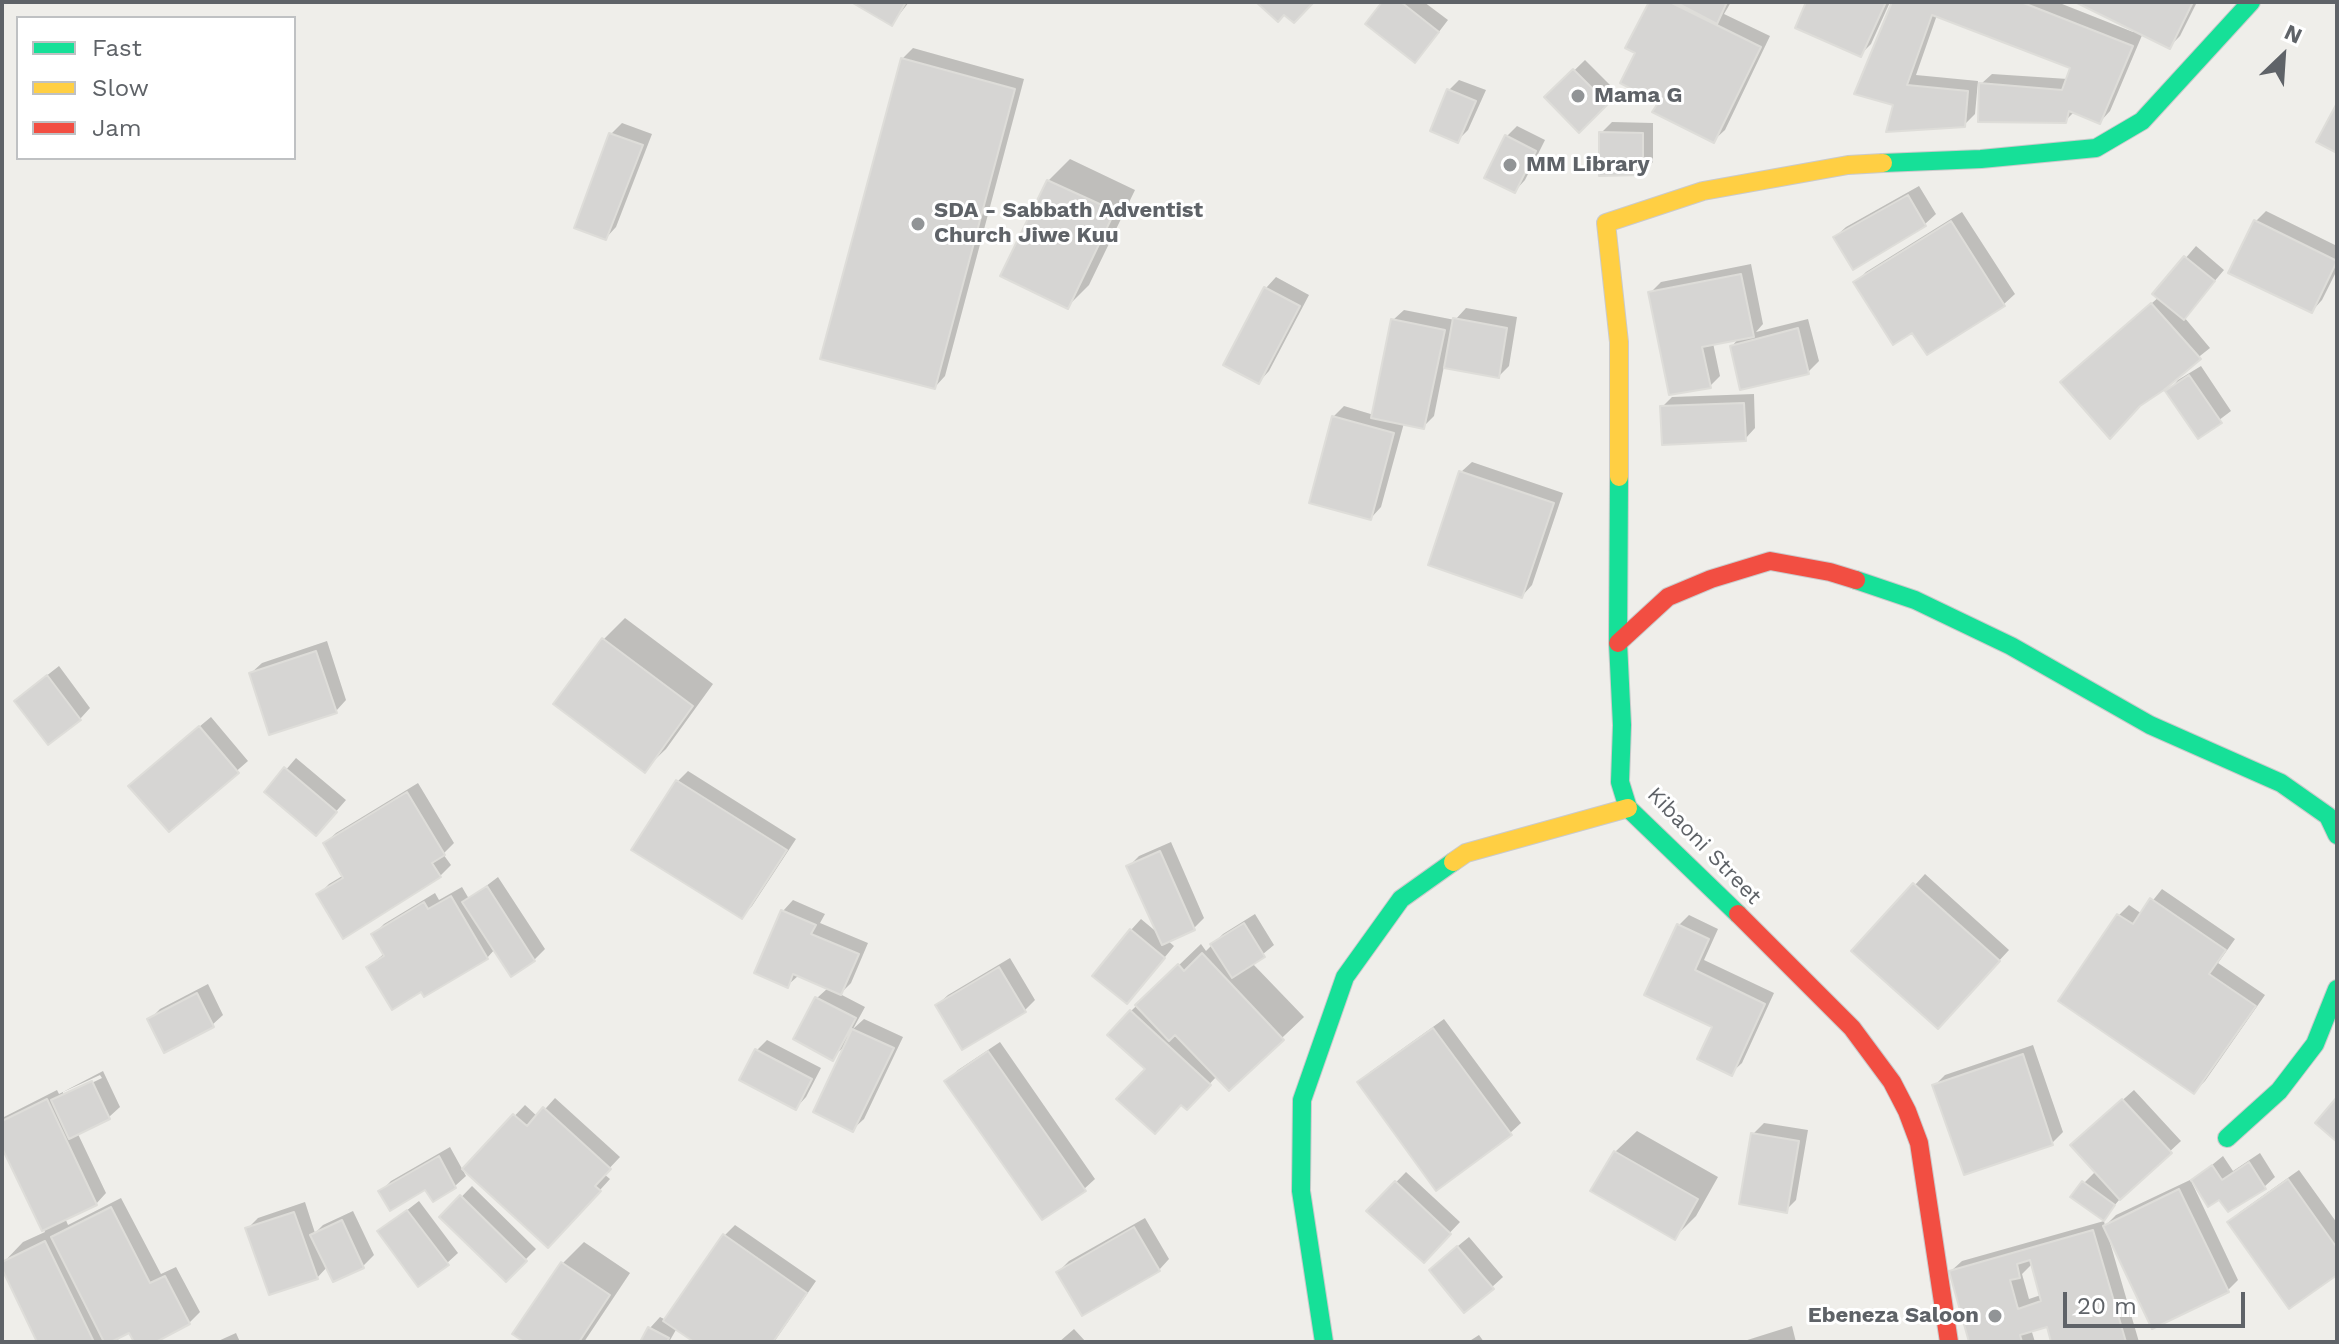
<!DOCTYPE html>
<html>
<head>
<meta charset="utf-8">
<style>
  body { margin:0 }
  #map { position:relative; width:2339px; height:1344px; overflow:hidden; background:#efeeea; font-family:"Work Sans",sans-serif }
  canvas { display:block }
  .frame { position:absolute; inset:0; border:4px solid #5f6368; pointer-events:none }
  .legend { position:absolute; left:16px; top:16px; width:280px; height:144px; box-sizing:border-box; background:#fff; border:2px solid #bfc1c3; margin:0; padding:10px 14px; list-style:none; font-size:24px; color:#5f6368 }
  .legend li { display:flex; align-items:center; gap:16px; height:40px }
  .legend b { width:40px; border:2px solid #bfc1c3 }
  .north { position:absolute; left:2243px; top:16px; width:80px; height:80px; -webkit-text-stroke:6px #fff; paint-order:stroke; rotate:25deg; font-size:22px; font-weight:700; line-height:32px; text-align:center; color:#5f6368 }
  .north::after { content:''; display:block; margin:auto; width:28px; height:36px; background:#5f6368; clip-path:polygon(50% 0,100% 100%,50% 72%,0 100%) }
  .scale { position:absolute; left:2063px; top:1292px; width:182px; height:36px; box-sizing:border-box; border:4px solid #5f6368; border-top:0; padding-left:10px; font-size:24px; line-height:28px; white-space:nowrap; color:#5f6368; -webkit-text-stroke:6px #fff; paint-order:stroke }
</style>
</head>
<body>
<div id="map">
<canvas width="2339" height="1344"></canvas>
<div class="frame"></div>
<ul class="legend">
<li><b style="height:10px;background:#16e098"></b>Fast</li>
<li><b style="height:10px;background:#ffcf43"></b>Slow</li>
<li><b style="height:10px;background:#f24e42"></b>Jam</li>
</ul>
<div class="north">N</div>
<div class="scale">20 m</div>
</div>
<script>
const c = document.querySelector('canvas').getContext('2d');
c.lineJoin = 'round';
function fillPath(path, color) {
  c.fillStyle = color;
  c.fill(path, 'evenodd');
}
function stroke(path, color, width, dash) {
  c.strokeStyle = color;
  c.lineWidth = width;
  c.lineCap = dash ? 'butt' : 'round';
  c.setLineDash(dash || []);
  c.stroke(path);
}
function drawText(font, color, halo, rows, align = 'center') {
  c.font = font + ' "Work Sans",sans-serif';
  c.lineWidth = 6;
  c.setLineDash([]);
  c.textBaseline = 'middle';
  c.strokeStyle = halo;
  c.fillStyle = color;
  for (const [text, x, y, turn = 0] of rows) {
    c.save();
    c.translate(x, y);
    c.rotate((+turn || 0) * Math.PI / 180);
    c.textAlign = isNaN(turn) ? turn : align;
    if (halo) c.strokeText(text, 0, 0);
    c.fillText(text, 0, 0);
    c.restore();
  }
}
const shadow = new Path2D(`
  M855 2H909L892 24Z
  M1385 2H1424L1448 20 1425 50Z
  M1651 2H1731L1724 14 1770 36 1725 130 1714 140 1661 102 1638 52Z
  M1809 2H1890L1871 44 1860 55Z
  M1894 2H2057L2133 32 2134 29 2080 2H2197L2180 36 2170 46 2143 33 2110 111 2100 122 2075 111 2065 121 1981 84 1992 74 2068 79 2072 66 1937 15 1916 75 1978 81 1975 114 1964 125 1896 103Z
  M913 48 1024 79 945 376 935 387 902 59Z
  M1585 60 1617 92 1579 130 1547 97Z
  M1459 80 1486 90 1468 130 1457 141 1449 90Z
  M1612 122 1653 123V162L1642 173 1601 133Z
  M622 123 652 134 616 227 606 238 611 134Z
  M1517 126 1545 140 1525 180 1515 191 1507 136Z
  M1070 159 1135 190 1089 285 1068 306 1048 181Z
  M1919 186 1936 214 1925 224 1854 267 1835 237 1846 227Z
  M2266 211 2337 246V270L2322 300 2312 311 2255 222Z
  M1962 212 2015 294 2004 304 1927 352 1913 330 1856 282 1866 272Z
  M2196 246 2224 270 2184 317 2210 348 2142 402 2073 371 2159 297 2155 294Z
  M1751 264 1763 324 1756 332 1808 319 1819 361 1808 372 1732 346 1740 337 1713 343 1720 376 1710 386 1650 293 1661 282Z
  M1276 277 1309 295 1269 371 1259 382 1226 365 1266 288Z
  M1466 308 1517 317 1509 366 1499 376 1444 366 1434 416 1423 427 1404 423 1381 507 1371 518 1333 417 1344 406 1374 415 1393 320 1404 310 1455 320Z
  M2201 366 2231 411 2198 436 2168 391 2178 380Z
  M1754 394 1755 428 1745 439 1662 407 1672 397Z
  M1472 462 1563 493 1532 585 1522 596 1461 472Z
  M625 618 713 684 666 749 644 770 604 639Z
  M327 641 346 700 336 711 251 673 262 663Z
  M59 666 90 708 80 719 27 691Z
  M211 717 248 761 169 830 141 775Z
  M296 758 346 800 326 823 267 792Z
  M688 771 796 839 752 906 742 917 677 782Z
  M418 783 454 843 443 854 451 865 440 876 344 936 318 895 329 884 344 875 325 843 336 833Z
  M1171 842 1204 918 1194 928 1167 940 1174 946 1137 991 1131 930 1141 919 1159 934 1129 866 1139 856Z
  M1925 874 2009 950 1948 1016 1915 885Z
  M498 877 545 949 534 960 512 975 495 949 487 958 422 990 368 967 385 953 373 935 384 924 435 893 439 900 462 887 469 899Z
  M2162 889 2235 939 2218 963 2265 995 2205 1081 2194 1092 2061 1000 2119 915 2129 905 2142 914Z
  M793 900 825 914 820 923 868 943 851 983 840 994 865 1007 853 1029 864 1019 903 1037 864 1119 853 1129 847 1044 832 1058 817 998 828 988 799 975 788 985 783 911Z
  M1255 914 1274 945 1252 963 1304 1017 1229 1088 1217 1076 1187 1108 1147 1069 1131 1011 1201 944 1206 951 1223 934Z
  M1689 915 1718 929 1704 960 1774 993 1742 1063 1731 1073 1678 926Z
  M1010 958 1035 1000 1025 1010 937 1005 948 995Z
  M208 984 223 1015 212 1025 149 1020 160 1009Z
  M1444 1019 1521 1123 1510 1133 1359 1083 1370 1072Z
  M767 1040 821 1068 806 1097 796 1108 757 1050Z
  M1000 1042 1095 1179 1084 1189 947 1081 958 1070Z
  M2033 1045 2063 1132 2052 1143 1965 1173 1935 1085 1945 1075Z
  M103 1071 120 1107 109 1117 77 1132 106 1193 96 1204 65 1218 68 1225 121 1198 161 1274 176 1267 200 1312 189 1323 151 1342H136L130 1330 115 1342H40L2 1264 23 1242 45 1232 2 1143V1118L57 1090 59 1094ZM100 1075 102 1078 63 1097V1092Z
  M2134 1090 2181 1141 2124 1194 2104 1218 2084 1183 2096 1171 2083 1135Z
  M555 1098 620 1157 604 1174 610 1179 559 1235 465 1168 525 1105 538 1117Z
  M1764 1123 1808 1130 1796 1200 1786 1210 1753 1134Z
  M1637 1131 1718 1177 1696 1216 1675 1237 1615 1152Z
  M450 1147 466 1176 455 1186 434 1199 426 1188 380 1192 391 1181Z
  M2260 1153 2275 1177 2264 1187 2220 1197 2194 1182 2192 1183 2238 1280 2228 1290 2111 1238 2109 1239 2139 1342H2053L2048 1325 2031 1329 2035 1342H1972L1951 1271 1962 1261 2104 1221 2105 1226 2116 1215 2190 1180 2191 1182 2223 1156 2233 1171ZM2033 1263 2041 1295 2029 1299 2022 1274Z
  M2299 1170 2337 1223V1272L2229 1222 2240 1212Z
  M1406 1172 1460 1222 1424 1260 1369 1210Z
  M472 1186 536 1249 506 1279 442 1217Z
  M419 1201 458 1253 447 1263 380 1231Z
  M305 1202 315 1233 323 1225 353 1211 374 1255 363 1266 334 1279 328 1266 317 1278 248 1228 258 1218Z
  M1145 1218 1169 1259 1159 1270 1058 1272 1069 1261Z
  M735 1225 816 1281 774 1342H697L677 1328 669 1342H642L650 1328 660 1317 666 1320 724 1236Z
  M1469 1237 1503 1277 1492 1287 1442 1259Z
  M584 1242 630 1273 584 1342H527L562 1264Z
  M1792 1326 1796 1342H1741Z
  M1074 1329 1086 1342H1059Z
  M236 1333 240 1342H216Z
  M1479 1335 1484 1342H1468Z`);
const building = new Path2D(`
  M851 2H906L892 26Z
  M1256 2H1314L1294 23 1284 15 1278 22Z
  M1382 2H1401L1439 32 1415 63 1365 24Z
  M1649 2H1670L1761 47 1714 143 1652 112 1658 103 1620 83 1635 53 1625 48Z
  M1675 2H1727L1717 24Z
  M1806 2H1886L1861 57 1795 28Z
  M1892 2H2021L2133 46 2100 124 2069 111 2066 123 1978 122 1979 83 2062 90 2070 68 1932 15 1907 85 1968 91 1965 127 1886 132 1893 105 1854 94Z
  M2075 2H2193L2170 49Z
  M901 58 1015 89 935 389 820 359Z
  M1573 69 1608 104 1579 133 1544 97Z
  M1447 89 1476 101 1458 143 1430 131Z
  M2337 103V153L2316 142Z
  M1599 132 1643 133V175L1599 176Z
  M609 133 643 145 606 240 574 228Z
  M1505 135 1536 151 1515 193 1484 178Z
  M1047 180 1115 211 1068 309 1000 276Z
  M1908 195 1926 226 1853 270 1833 237Z
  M2254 220 2337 261 2312 313 2228 273Z
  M1951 221 2005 306 1927 355 1912 333 1893 345 1853 282Z
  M2184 256 2215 281 2184 320 2152 294Z
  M1741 274 1754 337 1702 347 1711 388 1669 395 1648 292Z
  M1264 287 1300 306 1259 384 1223 365Z
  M2151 303 2201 359 2164 390 2140 406 2110 439 2060 382Z
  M1453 318 1507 328 1499 378 1444 368Z
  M1391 319 1445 330 1424 429 1371 418Z
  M1798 328 1809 374 1740 390 1730 346Z
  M2189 375 2222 423 2198 439 2165 391Z
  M1744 403 1746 441 1662 445 1660 406Z
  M1332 416 1394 433 1371 520 1309 503Z
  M1459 471 1554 503 1522 598 1428 565Z
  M602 638 693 706 645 773 553 704Z
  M316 651 337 713 269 735 249 673Z
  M47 675 81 720 48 745 14 701Z
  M199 726 239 773 169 832 128 786Z
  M284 767 337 812 316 836 264 792Z
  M676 780 787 850 742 919 631 850Z
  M407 792 445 855 432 863 441 877 343 939 316 894 343 878 323 843Z
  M1160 851 1195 930 1162 945 1126 866Z
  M1913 883 2000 961 1938 1029 1851 951Z
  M487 886 535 961 511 977 462 902Z
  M451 896 488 959 424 997 421 992 392 1010 366 967 384 956 371 934 424 902 428 909Z
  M2150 898 2226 950 2209 974 2256 1006 2194 1094 2058 1001 2117 914 2133 924Z
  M781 910 816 925 811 934 859 954 841 995 793 974 788 988 754 973Z
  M1244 923 1265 957 1232 978 1210 944Z
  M1677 924 1709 939 1695 970 1765 1004 1732 1076 1697 1059 1712 1027 1644 995Z
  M1130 929 1165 958 1127 1004 1092 976Z
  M1202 953 1284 1040 1229 1091 1175 1035 1169 1041 1135 1005 1178 964 1184 971Z
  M999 967 1026 1012 962 1050 935 1005Z
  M197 993 214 1027 164 1053 147 1019Z
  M815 997 856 1018 833 1061 793 1039Z
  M1130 1010 1211 1085 1187 1110 1181 1105 1155 1134 1116 1099 1145 1069 1107 1035Z
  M1433 1028 1512 1135 1436 1191 1357 1082Z
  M852 1029 894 1048 853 1132 813 1112Z
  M755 1049 812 1079 796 1110 739 1080Z
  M988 1051 1086 1191 1042 1220 944 1081Z
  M2023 1054 2053 1145 1964 1175 1932 1085Z
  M92 1081 110 1119 69 1139 51 1100Z
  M2337 1097V1142L2315 1123Z
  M47 1099 97 1205 42 1231 2 1148V1121Z
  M2122 1099 2172 1153 2120 1200 2070 1145Z
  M543 1107 611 1169 595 1186 601 1191 548 1248 462 1169 513 1114 527 1126Z
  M1751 1133 1799 1141 1787 1213 1739 1204Z
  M1614 1151 1698 1199 1675 1240 1590 1191Z
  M439 1156 456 1188 433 1202 425 1190 390 1211 378 1191Z
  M2249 1162 2266 1189 2228 1212 2219 1200 2208 1207 2191 1180 2212 1165 2222 1180Z
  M2288 1179 2337 1248V1275L2289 1309 2227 1222Z
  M1395 1181 1451 1234 1424 1263 1366 1211Z
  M2082 1181 2115 1205 2104 1221 2070 1197Z
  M2179 1189 2229 1292 2152 1329 2103 1226Z
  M460 1195 527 1261 506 1282 439 1217Z
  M111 1207 150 1283 165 1276 190 1324 156 1342H134L129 1333 111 1342H104L51 1237Z
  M407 1210 449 1265 418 1287 377 1231Z
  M294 1212 318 1279 269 1295 245 1228Z
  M342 1220 364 1268 333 1282 310 1235Z
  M1134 1227 1160 1271 1082 1316 1056 1272Z
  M2093 1230 2126 1342H2051L2047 1327 2020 1335 2022 1342H1969L1949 1271ZM2030 1260 2041 1301 2018 1309 2010 1280 2020 1278 2017 1264Z
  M723 1234 807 1293 773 1342H694L663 1321Z
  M45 1241 94 1342H37L2 1269V1262Z
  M1457 1246 1494 1289 1464 1313 1429 1270Z
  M561 1262 610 1295 579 1342H524L512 1334Z
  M648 1327 669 1338 667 1342H640Z`);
const fast = new Path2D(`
  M1883 163 1981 159 2096 148 2142 121 2251 2
  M1619 477 1618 643 1622 725 1620 782 1628 808 1738 914
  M1856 580 1915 600 2011 646 2150 725 2281 783 2328 816 2337 835
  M2227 1138 2279 1091 2315 1044 2337 989
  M1324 1342 1301 1191 1302 1100 1345 977 1401 899 1453 862`);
const slow = new Path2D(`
  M1619 477V342L1606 223 1703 191 1848 165 1883 163
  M1453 862 1466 853 1628 808`);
const jam = new Path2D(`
  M1618 643 1668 597 1711 579 1770 561 1830 572 1856 580
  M1738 914 1852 1028 1892 1082 1907 1111 1919 1143 1949 1342`);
const markers = [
  [1578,96,8,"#919496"],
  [1510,165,8,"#919496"],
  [918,224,8,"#919496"],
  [1995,1316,8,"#919496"]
];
const poiNames = [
  ["Mama G",1594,96],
  ["MM Library",1526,165],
  ["SDA - Sabbath Adventist",934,211],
  ["Church Jiwe Kuu",934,236],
  ["Ebeneza Saloon",1979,1316,"right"]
];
const streetNames = [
  ["Kibaoni Street",1704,846,46]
];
fillPath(shadow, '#0003');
fillPath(building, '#d6d5d3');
stroke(building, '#deddd9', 2);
stroke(fast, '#cacacb', 20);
stroke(slow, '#cacacb', 20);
stroke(jam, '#cacacb', 20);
stroke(fast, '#16e098', 18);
stroke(slow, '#ffcf43', 18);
stroke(jam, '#f24e42', 18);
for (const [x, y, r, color] of markers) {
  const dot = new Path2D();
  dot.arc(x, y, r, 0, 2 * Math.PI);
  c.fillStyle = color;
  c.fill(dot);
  stroke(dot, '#fff', 3);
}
drawText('bold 22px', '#5f6368', '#fff', poiNames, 'left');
drawText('22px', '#5f6368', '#fff', streetNames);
</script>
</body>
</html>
